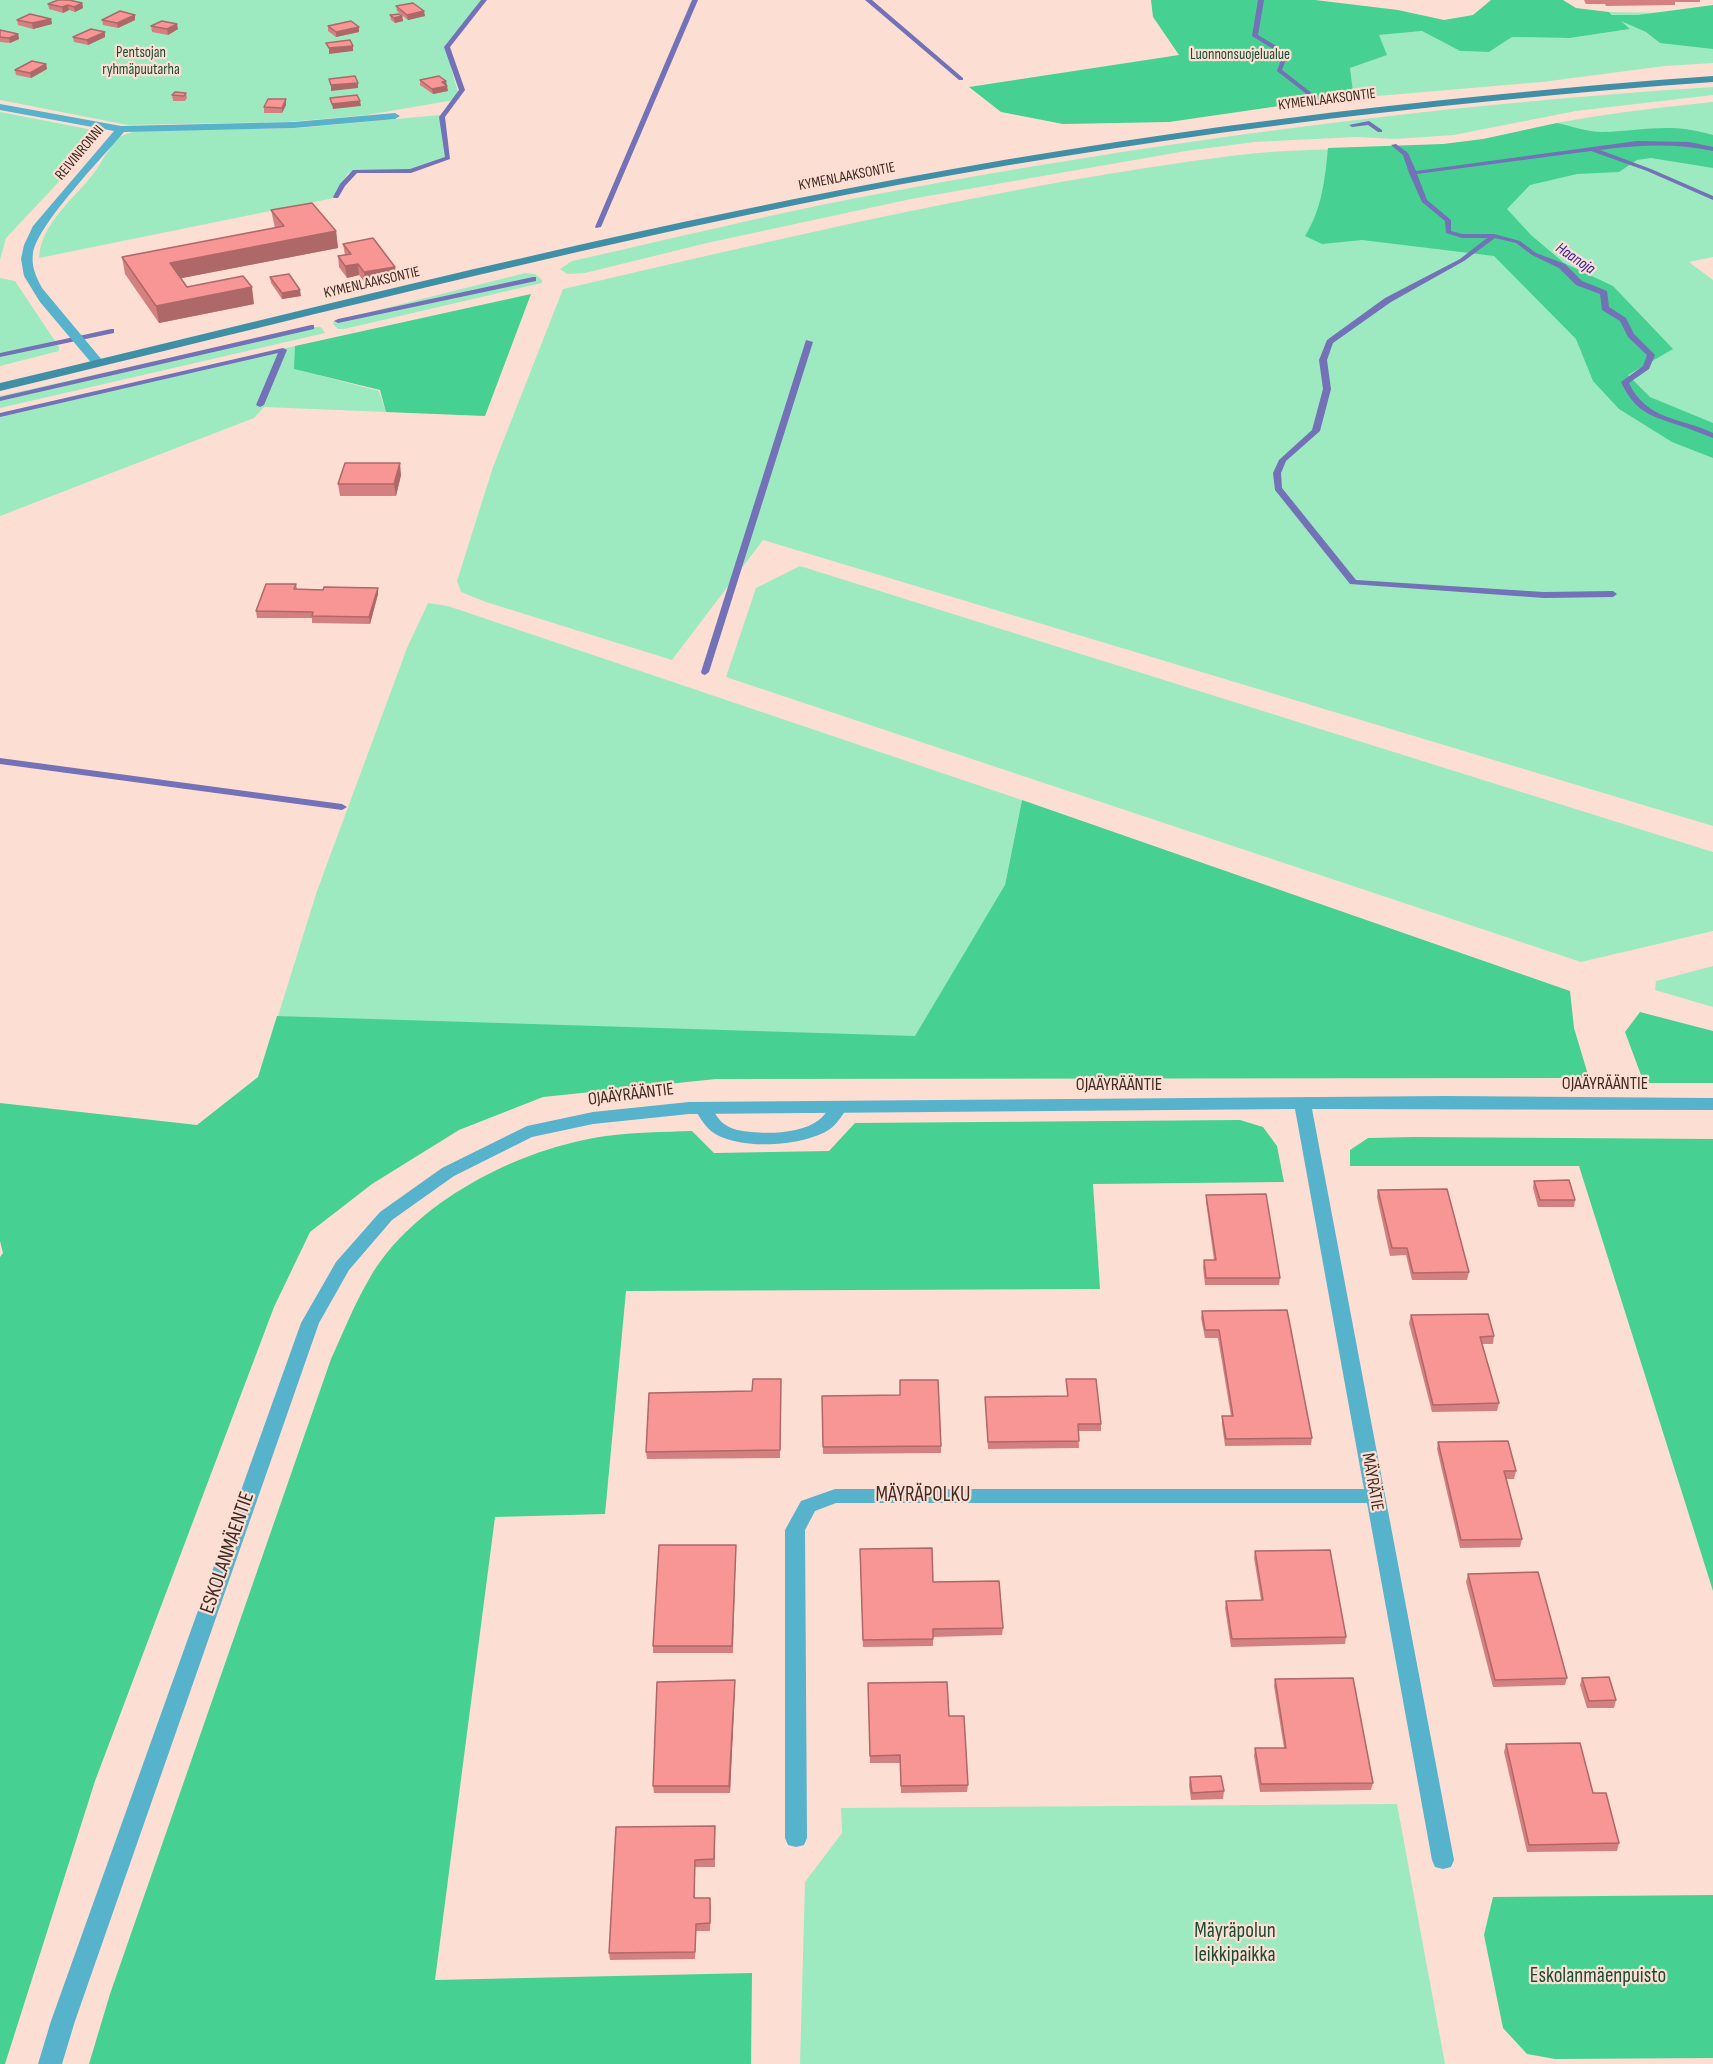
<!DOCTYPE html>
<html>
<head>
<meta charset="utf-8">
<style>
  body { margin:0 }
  canvas { display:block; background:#fdded3 }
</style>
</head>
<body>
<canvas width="1713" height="2064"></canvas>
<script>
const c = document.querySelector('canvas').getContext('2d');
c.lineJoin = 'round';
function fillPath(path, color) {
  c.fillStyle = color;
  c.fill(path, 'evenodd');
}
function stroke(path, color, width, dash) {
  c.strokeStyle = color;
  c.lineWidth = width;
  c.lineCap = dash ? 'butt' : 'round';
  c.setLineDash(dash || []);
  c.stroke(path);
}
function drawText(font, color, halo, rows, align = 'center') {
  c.font = font + ' "Sofia Sans Condensed",sans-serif';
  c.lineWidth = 4.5;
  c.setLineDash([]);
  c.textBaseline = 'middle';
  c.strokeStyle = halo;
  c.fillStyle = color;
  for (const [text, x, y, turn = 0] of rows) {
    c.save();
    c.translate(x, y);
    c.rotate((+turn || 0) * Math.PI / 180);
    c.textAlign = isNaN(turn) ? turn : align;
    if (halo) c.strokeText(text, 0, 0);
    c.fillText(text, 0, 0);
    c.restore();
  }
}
const green = new Path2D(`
  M0 0H485L446 50 460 99 367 115 288 122 128 125 0 100Z
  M1713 7V63L1665 66 1542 82 1354 98 1350 68 1386 55 1378 35 1422 31 1460 51 1489 52 1512 37 1570 38 1630 29 1609 12 1680 13Z
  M1713 87V95L1576 111 1454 135 1395 139 1356 137 1254 142 1186 151 911 199 707 243 585 273 567 274 560 269 572 261C670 239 768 215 867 196 1147 143 1429 105 1713 87Z
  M1713 102V257L1689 262 1713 280V826L763 540 672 660 486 602 461 592 457 581 493 467 563 289C784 238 1005 185 1230 156 1314 145 1398 153 1482 140 1509 135 1535 127 1562 122 1612 113 1662 107 1713 102Z
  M0 112 98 131 101 137 6 238 0 260Z
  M440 115 446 157 411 172 348 173 334 198 39 258C41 223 74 199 94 173 102 162 109 147 118 138 122 135 130 133 136 131L298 128Z
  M525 273 535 274 542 280V283L344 329H338L333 324 334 321Z
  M0 278 15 281 59 347V351L0 366Z
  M307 327H321L325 333 0 408V396Z
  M295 346V369L379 391 386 412 264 407 254 418 0 516V416Z
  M800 566 1713 852V931L1581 962 726 677 756 588Z
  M428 603 448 606 1022 800 1005 885 1137 1067 278 1016 317 891 407 648Z
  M1713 966V1007L1655 990 1656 981Z
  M1397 1804 1445 2064H800L805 1882 842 1833 841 1808Z`);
const forest = new Path2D(`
  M1151 0H1315L1398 10 1444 20 1473 15 1491 0H1563L1576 8 1609 12 1612 15H1638L1713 5V49L1660 43 1646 32 1621 21 1630 29 1570 38 1512 37 1489 52 1460 51 1422 31 1379 35 1387 55 1350 68 1354 98 1286 105 1169 122 1063 124 1001 112 969 87 1179 55 1153 17Z
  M1557 123C1571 126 1588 132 1602 132 1645 131 1669 122 1713 135V168L1651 158 1637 160 1619 172 1577 174 1530 185 1507 209 1531 235 1564 263 1613 286 1673 349 1628 375 1650 397 1713 423V458L1672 442 1619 409 1593 381 1576 339 1494 256 1362 240 1322 244 1305 236C1322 209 1325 179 1328 148L1443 144 1483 139Z
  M531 294 485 416 386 412 380 390 294 369 295 346Z
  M1022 800 1570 991 1574 1028 1589 1078 716 1079 543 1097 459 1130 372 1184 310 1232 274 1307 95 1781 5 2064H0V1257L3 1253 0 1241V1103L197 1125 258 1077 277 1016 915 1036 1005 885Z
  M1640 1012 1713 1031V1083H1644L1625 1032Z
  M1240 1120 1263 1127 1277 1146 1284 1182 1093 1184 1100 1289 626 1291 605 1514 495 1517 435 1980 752 1973 751 2064H89L110 1994 331 1359C343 1333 354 1305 368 1281 412 1202 520 1148 606 1136 634 1132 664 1132 692 1131L714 1153 829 1151 855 1123Z
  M1415 1137 1713 1139V1591L1579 1166H1350V1150L1368 1138Z
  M1713 1895V2058L1555 2059 1527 2054 1503 2028 1484 1935 1493 1897Z`);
const stream = new Path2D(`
  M481 0H487L450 47 465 90 445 117 450 159 411 173H357L345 186 338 198H334L333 197 340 184 353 170 410 169 445 157 439 117 459 90 444 47Z
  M692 0H698L601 227 596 228 595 227Z
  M865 0H872L963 78V80H959Z
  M1258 0H1264L1258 35 1288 53 1282 70 1322 101V103H1318L1277 71 1283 55 1252 36Z
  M1369 121 1382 130V132H1378L1368 125 1352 127 1349 125Z
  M1637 141 1689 142 1713 147V151C1675 143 1638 145 1600 150L1651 169 1713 196V200L1647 171 1591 151 1417 174 1427 200 1451 220V231L1462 234H1494L1520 241 1536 253 1565 264 1582 281 1607 291 1609 307 1626 318 1634 334 1655 355 1649 369 1629 383C1647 421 1680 417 1713 433V438C1704 435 1696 431 1687 428 1655 417 1636 415 1621 382L1643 366 1647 355 1628 337 1620 321 1602 310 1600 294 1576 285 1559 268 1532 255 1516 243 1495 238 1464 261 1391 302 1333 343 1327 360 1331 389 1320 431 1286 461 1281 473 1282 488 1356 580 1544 592 1613 591 1617 594 1613 597 1544 598 1350 584 1275 490 1273 473 1279 460 1312 430 1323 389 1319 360 1327 340 1385 298 1460 259 1487 238H1462L1446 233 1445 221 1422 202 1409 173 1403 155 1391 145 1396 144 1408 153 1416 171Z
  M533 277H536V281L338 323 334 321 338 319Z
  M311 325H314V329L0 401V397Z
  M111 329H114V333L0 357V353Z
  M806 340 813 342 709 672 705 675 702 674 701 672Z
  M283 348 287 350 264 405 260 407 256 405 278 353 0 417V413Z
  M0 758 342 804 347 807 342 810 0 764Z`);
const service = new Path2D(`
  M839 1101 845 1103 848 1107C843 1114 837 1124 830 1129 804 1147 736 1151 711 1131 704 1125 699 1116 694 1108L697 1104C713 1100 713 1116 724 1124 733 1130 741 1131 751 1132 772 1134 802 1133 819 1120 827 1114 829 1104 839 1101Z`);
const minor = new Path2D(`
  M0 104 121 126 294 122 395 113 400 116 395 119 294 128 124 132C102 158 38 224 33 253 31 266 36 277 42 288L102 360 104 363 98 367 94 366 40 302 24 276 21 259 24 245 33 226 114 131 0 110Z
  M1446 1096 1713 1098V1110L1312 1109 1454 1860 1451 1867 1443 1869 1435 1867 1432 1860 1367 1503H836L815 1511 805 1530 807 1838 804 1845 796 1847 788 1845 785 1838V1530L801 1501 835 1489H1364L1295 1109 689 1114 593 1124 532 1137 454 1176 392 1220 349 1270 319 1323 75 2021 62 2064H38L51 2021 301 1323 336 1262 380 1212 442 1168 527 1126 593 1112 689 1102Z`);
const secondary = new Path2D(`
  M1713 76V82C1422 103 1132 139 845 195 561 251 281 323 0 391V383C281 316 561 244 845 189 1132 133 1422 97 1713 76Z`);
const wall = new Path2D(`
  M1584 0H1700V2H1675V5L1606 6 1605 4H1586Z
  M82 3 83 8 75 12 69 10 63 13 49 9 48 4Z
  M396 6 425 16 408 20 397 11Z
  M135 15V20L118 28 103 25 102 20Z
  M390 15 402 16 403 21 395 23 391 20Z
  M51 19 52 24 33 29 18 25 17 20Z
  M151 26 178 29 168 35 152 32Z
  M328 26 359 27V32L336 37 328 31Z
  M0 30 18 34 19 39 10 43 0 42Z
  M105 32V37L88 45 74 42 73 37Z
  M46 64 47 69 31 78 16 75 15 70Z
  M420 80 446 85 448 91 433 94 420 85Z
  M186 93 187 98 185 101H173L172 95Z
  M286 99V105L282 113H264V107Z
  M271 210 336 231 338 248 181 278 187 287 254 304 159 323 125 274 122 257 275 228Z
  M343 244 397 278 366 284 359 275 347 278 339 267 338 256 345 255Z
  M270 277 301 296 282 299 271 283Z
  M401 475 396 496H340L338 484Z
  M296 584 297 589 323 590 378 588V594L370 624 312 623V618H257L256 611Z
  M1534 1181 1575 1200 1574 1207H1538L1533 1188Z
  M1378 1190 1469 1272 1467 1280H1412L1406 1255 1390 1256 1377 1197Z
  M1206 1195 1280 1278 1279 1285H1205L1203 1267 1204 1260H1214L1206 1202Z
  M1202 1311 1312 1438 1311 1445 1225 1446 1222 1424V1416H1231L1218 1338H1205L1201 1318Z
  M1411 1315 1494 1336 1493 1344H1482L1499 1403 1497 1411 1432 1412 1409 1323Z
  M781 1379 780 1458 647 1459 646 1452 752 1391Z
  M1066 1379 1101 1424V1431H1078L1079 1448 988 1449 985 1397 1067 1396Z
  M900 1395 941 1446V1453L823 1454 822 1396Z
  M1438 1442 1516 1471 1514 1479H1506L1522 1539 1520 1547 1460 1548 1437 1449Z
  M736 1545 733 1653H653V1646Z
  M860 1549 933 1582 1003 1628 1002 1635 933 1637V1646L863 1647Z
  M1255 1551 1346 1637 1345 1644 1231 1647 1225 1608 1226 1601 1261 1600 1254 1558Z
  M1468 1574 1567 1678 1565 1685 1493 1687 1466 1582Z
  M1582 1678 1616 1700 1614 1708H1587L1580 1685Z
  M1275 1679 1373 1783 1371 1790 1260 1792 1254 1756 1255 1748H1284L1274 1686Z
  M735 1680 730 1793H654L653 1786Z
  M868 1683 949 1716 968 1785 967 1792 901 1793 900 1763H870Z
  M1506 1744 1593 1793 1619 1843 1617 1851 1527 1852 1504 1752Z
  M1190 1777 1224 1791 1223 1799 1191 1800 1189 1785Z
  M715 1826V1867H695V1898L711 1905 710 1931H696L695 1959 610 1960 609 1953Z`);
const shadedWall = new Path2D(`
  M82 3 83 8 75 12 74 7Z
  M68 5 69 10 63 13 62 7Z
  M424 11 425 16 408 20 407 15Z
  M135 15V20L118 28 117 23Z
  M402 16 403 21 395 23 394 18Z
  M51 19 52 24 33 29 32 23Z
  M177 24 178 29 168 35 167 29Z
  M359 27V32L336 37V32Z
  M105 32V37L88 45 87 40Z
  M18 34 19 39 10 43 9 38Z
  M353 46V51L329 54V48Z
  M46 64 47 69 31 78 30 73Z
  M446 81 448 91 433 94 432 89 442 82Z
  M358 83V88L331 91V85Z
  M286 99V105L282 113V108Z
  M360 101 361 106 333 109 332 104Z
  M336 231 338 248 172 280 170 263Z
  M358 264 359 275 347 278 345 266Z
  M395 267 397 278 366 284 364 272Z
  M252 287 254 304 159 323 156 306Z
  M300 290 301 296 282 299V293Z
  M400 463 401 475 396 496 394 484Z
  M378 588V594L370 624 369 617Z
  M735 1680V1688L730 1793 729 1786Z`);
const building = new Path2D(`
  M58 0H69L82 3 74 7 68 5 62 7 48 4Z
  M413 3 424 11 407 15 396 6Z
  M120 11 135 15 117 23 102 20Z
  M30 14 51 19 32 23 17 20Z
  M399 14 402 16 394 18 390 15Z
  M162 21 177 24 167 29 151 26Z
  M351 21 359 27 336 32 328 26Z
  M91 29 105 32 87 40 73 37Z
  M0 30 18 34 9 38 0 37Z
  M350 40 353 46 329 48 326 43Z
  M32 61 46 64 30 73 15 70Z
  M355 76 358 83 331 85 329 79Z
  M439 76 446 81 442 82 447 86 432 89 420 80Z
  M175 92 186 93 184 96 172 95Z
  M357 95 360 101 332 104 330 98Z
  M268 99H286L282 108 264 107Z
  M312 203 336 231 170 263 187 287 243 276 252 287 156 306 122 257 284 226 271 210Z
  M373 238 395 267 364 272 358 264 345 266 338 256 351 254 343 244Z
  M289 274 300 290 282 293 270 277Z
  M345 463H400L394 484H338Z
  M266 584H296L294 589 323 590 324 587 378 588 369 617 312 616 313 612 256 611Z
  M1569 1180 1575 1200H1540L1534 1181Z
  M1447 1189 1469 1272 1413 1273 1407 1248H1392L1378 1190Z
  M1266 1194 1280 1278H1206L1204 1260H1216L1206 1195Z
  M1287 1310 1312 1438 1226 1439 1222 1416H1233L1219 1330H1205L1202 1311Z
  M1488 1314 1494 1336 1480 1337 1499 1403 1433 1405 1411 1315Z
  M753 1379H781L780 1450 646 1452 649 1393 752 1391Z
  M1066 1379H1096L1101 1424H1078L1079 1441 988 1442 985 1397 1068 1396Z
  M900 1380H938L941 1446 823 1447 822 1396 900 1395Z
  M1508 1441 1516 1471H1504L1522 1539 1461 1540 1438 1442Z
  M659 1545H736L732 1646H653Z
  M932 1548 933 1582 999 1581 1003 1628 933 1629V1639L863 1640 860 1549Z
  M1330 1550 1346 1637 1232 1639 1226 1601 1263 1600 1255 1551Z
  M1538 1572 1567 1678 1495 1680 1468 1574Z
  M1609 1677 1616 1700 1589 1701 1582 1678Z
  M1353 1678 1373 1783 1261 1784 1255 1748H1286L1275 1679Z
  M735 1680 729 1786H653L657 1682Z
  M947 1682 949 1716H964L968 1785 901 1786 900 1755 870 1756 868 1683Z
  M1580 1743 1593 1793H1606L1619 1843 1529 1845 1506 1744Z
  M1221 1776 1224 1791 1192 1793 1190 1777Z
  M715 1826 714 1859 695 1860 694 1898H710V1923L696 1924 695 1952 609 1953 616 1827Z`);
const farParknames = [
  ["Pentsojan",141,53],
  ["ryhmäpuutarha",141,70],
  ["Luonnonsuojelualue",1240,55]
];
const farStreetnames = [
  ["KYMENLAAKSONTIE",1327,100,-7],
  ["REIVINRONNI",80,153,-50],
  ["KYMENLAAKSONTIE",847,177,-11],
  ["KYMENLAAKSONTIE",372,283,-13]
];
const farWaternames = [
  ["Haanoja",1575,259,34]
];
const streetNames = [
  ["OJAÄYRÄÄNTIE",1605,1084],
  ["OJAÄYRÄÄNTIE",1119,1085],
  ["OJAÄYRÄÄNTIE",631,1095,-7],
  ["MÄYRÄTIE",1372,1482,80]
];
const nearStreetnames = [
  ["MÄYRÄPOLKU",923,1496],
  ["ESKOLANMÄENTIE",228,1553,-71]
];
const nearParknames = [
  ["Mäyräpolun",1235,1932],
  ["leikkipaikka",1235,1956],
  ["Eskolanmäenpuisto",1598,1977]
];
fillPath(green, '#9eeac0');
fillPath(forest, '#46d092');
fillPath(stream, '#7371b7');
fillPath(service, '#57b2cc');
fillPath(minor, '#57b2cc');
fillPath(secondary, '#3f90a7');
fillPath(wall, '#d58080');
fillPath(shadedWall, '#ae6868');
fillPath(building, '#f89595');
stroke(building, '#ae6868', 1.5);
drawText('15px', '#174d34', '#fdded3', farParknames);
drawText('15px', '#3e2b24', '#fdded3', farStreetnames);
drawText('italic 16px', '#35249a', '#fdded3', farWaternames);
drawText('18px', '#3e2b24', '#fdded3', streetNames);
drawText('21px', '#3e2b24', '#fdded3', nearStreetnames);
drawText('21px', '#174d34', '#fdded3', nearParknames);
</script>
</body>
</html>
